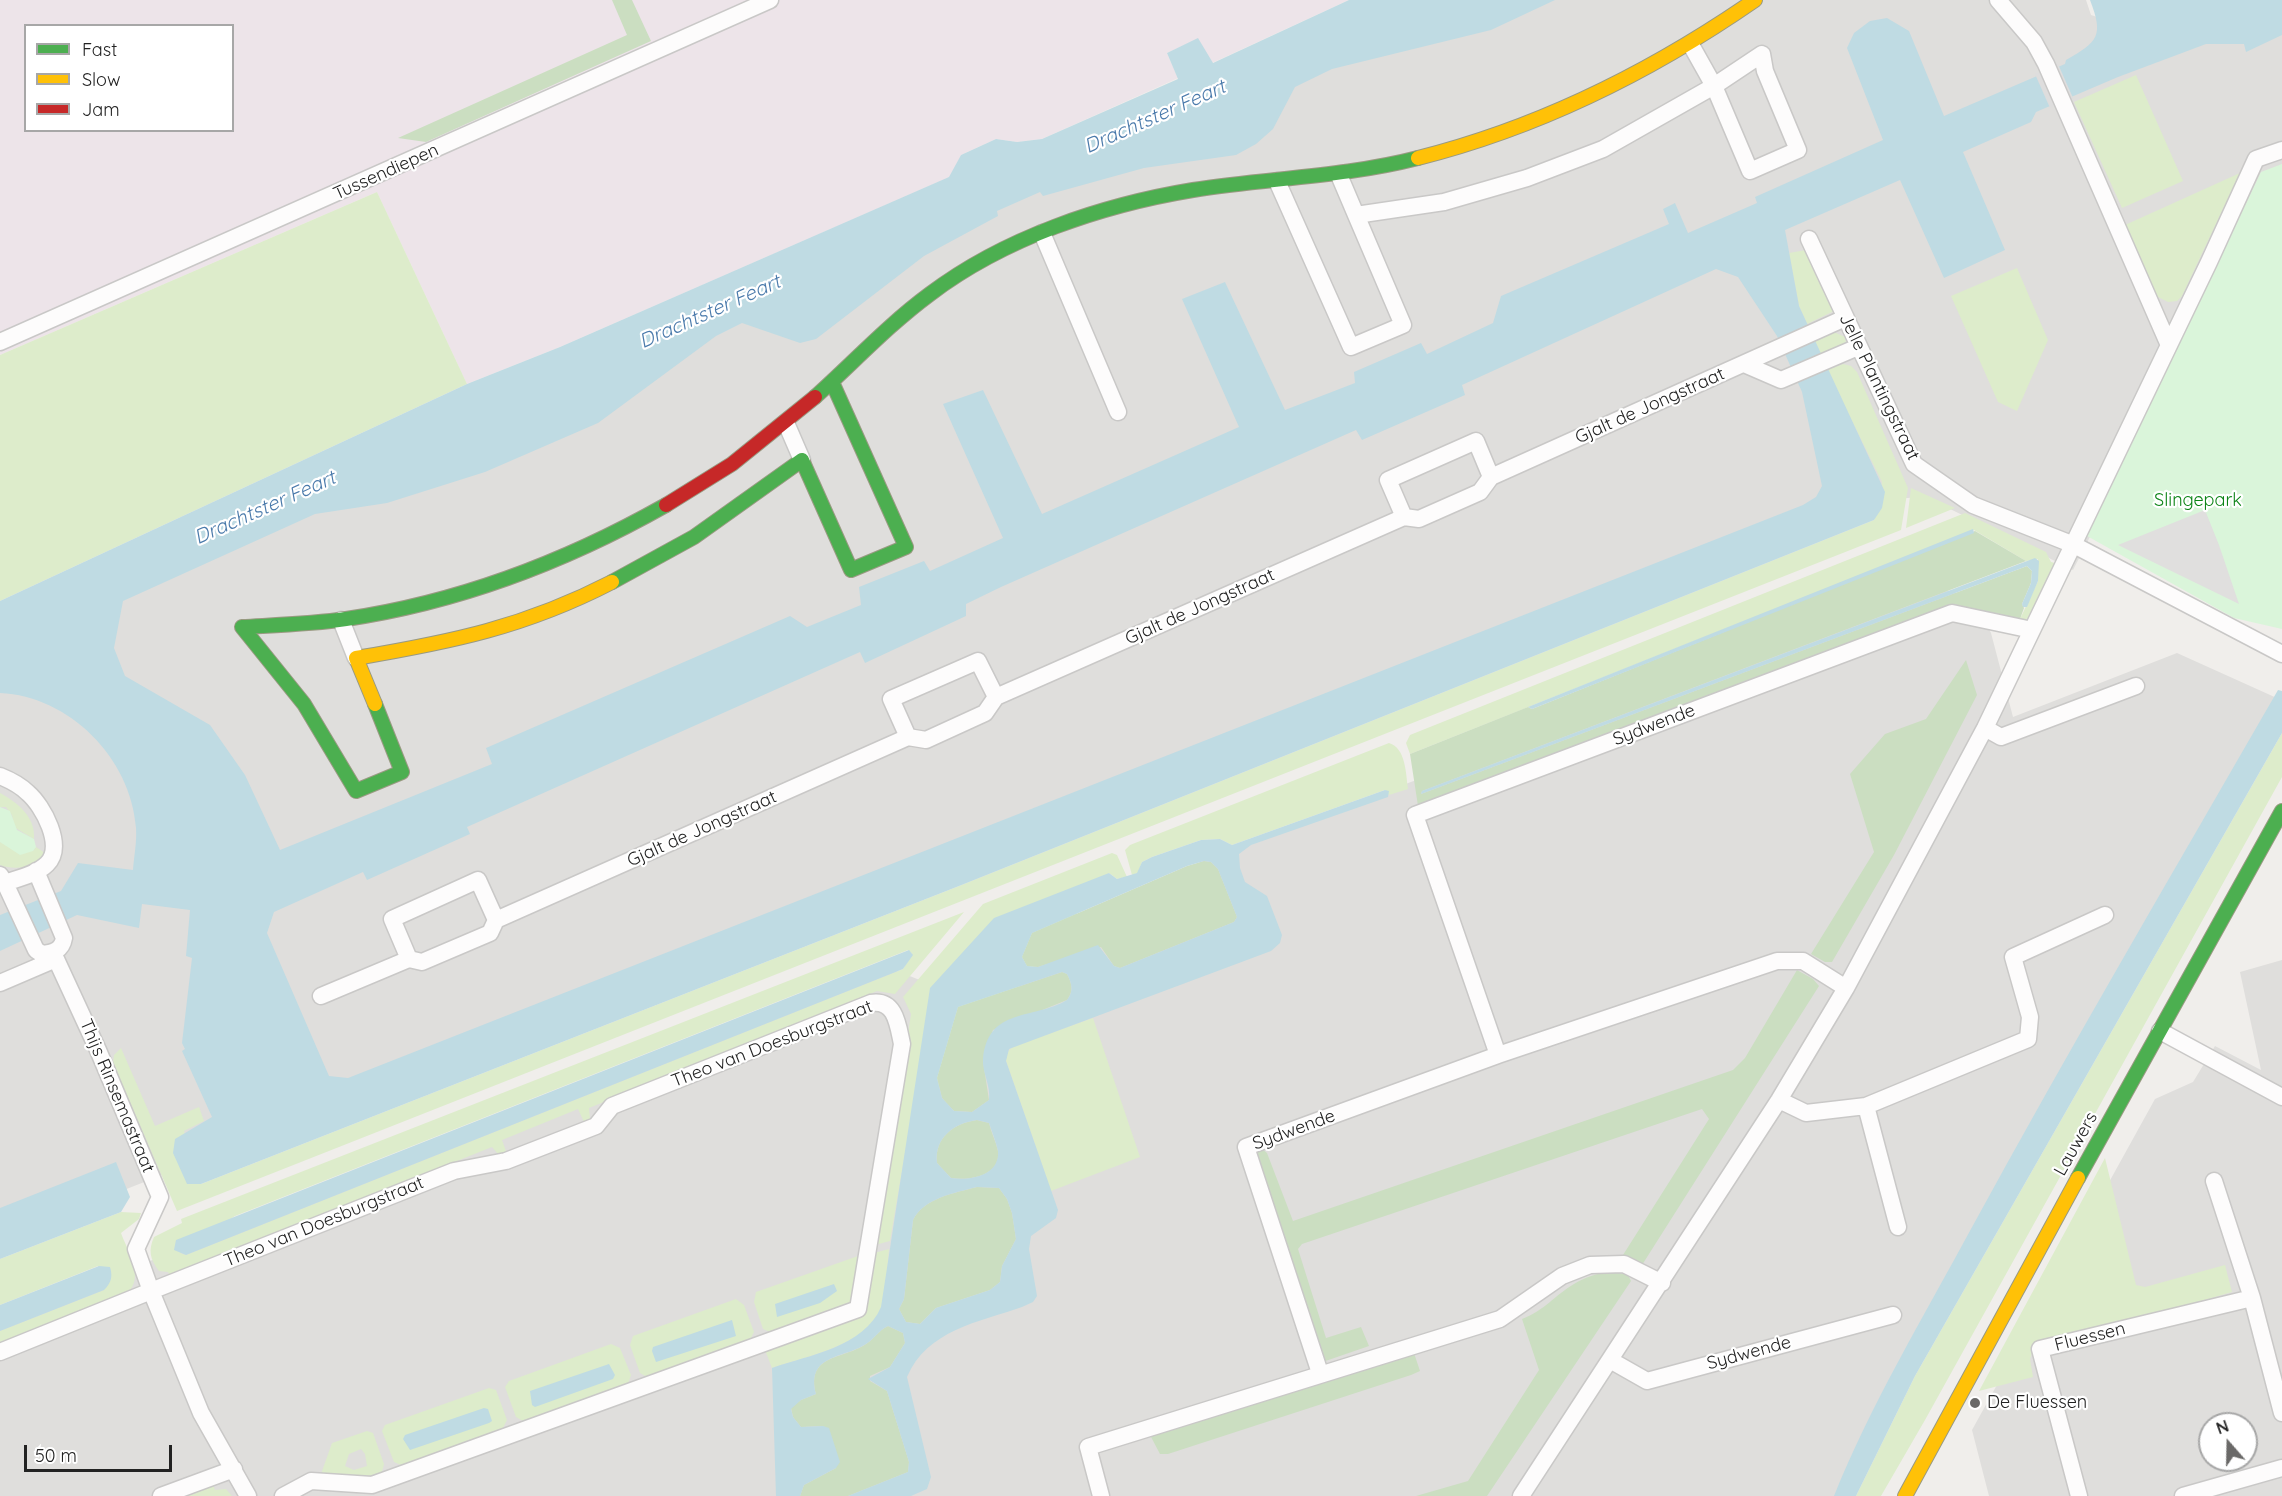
<!DOCTYPE html>
<html>
<head>
<meta charset="utf-8">
<style>
  body { margin:0 }
  #map { position:relative; width:2282px; height:1496px; overflow:hidden; background:#f0eeeb; font-family:Quicksand,sans-serif }
  canvas { display:block }
  .legend { position:absolute; left:24px; top:24px; width:210px; height:108px; box-sizing:border-box; background:#fff; border:2px solid #a7a7a7; margin:0; padding:8px 10px; list-style:none; font-size:18px; color:#222 }
  .legend li { display:flex; align-items:center; gap:12px; height:30px }
  .legend b { width:30px; border:2px solid #a7a7a7 }
  .north { position:absolute; left:2198px; top:1412px; width:60px; height:60px; box-sizing:border-box; background:#fff; border:2px solid #a7a7a7; border-radius:50%; rotate:340deg; font-size:16px; font-weight:700; line-height:24px; text-align:center; color:#222 }
  .north::after { content:''; display:block; margin:auto; width:21px; height:27px; background:#6a6968; clip-path:polygon(50% 0,100% 100%,50% 72%,0 100%) }
  .scale { position:absolute; left:24px; top:1445px; width:148px; height:27px; box-sizing:border-box; border:3px solid #222; border-top:0; padding-left:8px; font-size:18px; line-height:21px; white-space:nowrap; color:#222; -webkit-text-stroke:4px #fff; paint-order:stroke }
</style>
</head>
<body>
<div id="map">
<canvas width="2282" height="1496"></canvas>
<ul class="legend">
<li><b style="height:8px;background:#4caf50"></b>Fast</li>
<li><b style="height:8px;background:#ffc107"></b>Slow</li>
<li><b style="height:8px;background:#c62828"></b>Jam</li>
</ul>
<div class="north">N</div>
<div class="scale">50 m</div>
</div>
<script>
const c = document.querySelector('canvas').getContext('2d');
c.lineJoin = 'round';
function fillPath(path, color) {
  c.fillStyle = color;
  c.fill(path, 'evenodd');
}
function stroke(path, color, width, dash) {
  c.strokeStyle = color;
  c.lineWidth = width;
  c.lineCap = dash ? 'butt' : 'round';
  c.setLineDash(dash || []);
  c.stroke(path);
}
function drawText(font, color, halo, rows, align = 'center') {
  c.font = font + ' Quicksand,sans-serif';
  c.lineWidth = 4.5;
  c.setLineDash([]);
  c.textBaseline = 'middle';
  c.strokeStyle = halo;
  c.fillStyle = color;
  for (const [text, x, y, turn = 0] of rows) {
    c.save();
    c.translate(x, y);
    c.rotate((+turn || 0) * Math.PI / 180);
    c.textAlign = isNaN(turn) ? turn : align;
    if (halo) c.strokeText(text, 0, 0);
    c.fillText(text, 0, 0);
    c.restore();
  }
}
const residential = new Path2D(`
  M1466 0H2086L2091 15 2135 29 2282 25V171L2205 311 2073 570 1926 497 1870 500 0 1239V652Z
  M1940 588 1973 599 1991 633 2013 717 2177 653 2279 699 1844 1496H0V1320L892 969 945 990 1220 852Z
  M2282 960V1496H1989L1972 1430 2155 1099 2193 1082 2215 1046 2261 1070 2240 972ZM2210 1424H2246V1460H2210Z`);
const industrial = new Path2D(`
  M0 0H1349L1212 63 1198 39 1167 53 1178 78 1042 139 1017 142 996 139 961 155 950 177 560 347 467 384 377 192 0 355ZM26 26H232V130H26Z`);
const grass = new Path2D(`
  M2136 75 2183 181 2122 208 2074 102Z
  M2240 173 2182 296 2177 301 2168 302 2156 296 2125 225Z
  M377 192 467 384 0 601V355Z
  M1806 250 1834 311 1807 324 1799 306 1789 253Z
  M2017 268 2048 340 2017 411 1998 402 1951 296Z
  M1834 332 1845 337 1846 343 1821 355 1814 339Z
  M1843 364 1851 366 1857 372 1908 488 1901 530 177 1211 113 1063 114 1055 121 1048 155 1126 199 1107 204 1121 184 1131 201 1184 959 886 1874 520 1882 482 1827 370Z
  M1911 488 1955 508 1906 528Z
  M1965 513 2046 552 2051 562 2055 563 2029 617 2024 621 2020 619 2038 581V559L2026 561 1974 530 1410 754 1406 743 1410 735Z
  M2282 733V777L1925 1420 1881 1496H1856L1915 1376Z
  M1389 743C1406 748 1406 774 1408 789L1389 795 1385 790 1232 845 1220 839 1201 840 1152 857 1142 862 1138 873 1132 875 1125 850 1130 845Z
  M0 793C17 802 36 817 34 839L14 827 12 815 6 807H0Z
  M0 842 33 851 36 847 45 853C37 867 16 871 0 865Z
  M1112 853 1117 855 1127 877 1117 879 1109 873 910 1124 890 1241 875 1245 911 1014 903 997 983 904Z
  M964 912 895 994 877 991 589 1108 590 1119 585 1124 578 1109 502 1140 507 1154H498L492 1147 170 1276 168 1272 159 1271C150 1259 148 1251 154 1237L182 1223 181 1219ZM908 950 912 954 903 969 186 1255 180 1253 235 1216Z
  M1093 1018 1140 1157 1051 1191 1006 1061C1006 1050 1010 1048 1020 1044Z
  M2105 1158 2136 1285 2145 1287 2225 1265 2232 1292 2033 1350 2030 1359 2033 1377 1979 1391Z
  M121 1212 141 1213 139 1219 121 1233C128 1252 145 1278 127 1293L0 1344V1331L104 1290 98 1266 0 1305V1259Z
  M889 1249C887 1268 887 1289 881 1308 869 1345 804 1357 772 1368L765 1350 864 1314 874 1253Z
  M858 1256 850 1303 770 1332 763 1329 754 1302 756 1292Z
  M736 1299 744 1305 754 1332 750 1340 647 1377 640 1373 630 1345 633 1336Z
  M611 1344 620 1348 631 1375 628 1384 523 1421 516 1417 505 1387 509 1381Z
  M489 1388 496 1390 507 1420 503 1428 401 1465 394 1462 382 1431 385 1425Z
  M367 1431 373 1433 384 1464 382 1472 365 1477 321 1474 332 1443ZM361 1449 365 1454 367 1466 354 1470 345 1466 349 1454Z
  M213 1485 215 1490 226 1489 232 1496H183Z`);
const forest = new Path2D(`
  M612 0H632L651 41 426 142 398 138 627 35Z
  M1975 531 2026 561 1422 791 1421 794 2027 566 2032 571 2031 583 2022 604 2024 608 2020 619 1953 604 1418 806 1410 754 1528 707 1532 709Z
  M1966 660 1977 695 1894 855 1832 962H1825L1811 954 1874 852 1850 774 1885 734 1926 719Z
  M1204 861 1211 862 1218 869 1237 917 1234 922 1120 968 1114 966 1101 947 1038 967 1027 966 1022 957 1032 933 1187 866Z
  M1797 970 1813 979 1819 986 1642 1265 1623 1255 1709 1119 1702 1109 1302 1244 1298 1249 1326 1338 1361 1327 1369 1346 1311 1366 1244 1149 1256 1144 1267 1153 1293 1221 1733 1070 1745 1058Z
  M1062 972 1067 974C1072 984 1074 991 1067 1000L993 1030 983 1061 989 1100 972 1112 954 1111 942 1098 937 1078 958 1007Z
  M977 1120 989 1123C991 1132 996 1142 998 1151 1001 1176 969 1181 951 1178L937 1163C934 1137 955 1123 977 1120Z
  M977 1187 999 1188 1007 1199 1012 1213 1016 1239 1002 1266 1000 1282 990 1290 936 1308 920 1324 906 1322 899 1309 904 1299 913 1220C924 1198 954 1193 977 1187Z
  M1610 1271 1628 1275 1631 1281 1487 1496H1416L1468 1481 1539 1370 1522 1319C1545 1310 1554 1296 1574 1284 1585 1277 1597 1274 1610 1271Z
  M888 1326 903 1333 905 1343 890 1367 870 1376V1381L887 1391 909 1462 908 1472 848 1496H800L804 1485 836 1468 823 1426 801 1427 793 1417 791 1408 801 1400 816 1394C806 1354 842 1360 866 1344 874 1339 879 1330 888 1326Z
  M1413 1350 1420 1371 1411 1375 1168 1454H1160L1150 1435Z`);
const park = new Path2D(`
  M2282 164V629L2234 618 2087 536 2261 172Z
  M0 807 10 811 17 830 34 839 36 847 33 851 20 855 0 842Z`);
const parking = new Path2D(`
  M2205 510 2219 545 2239 604 2118 545Z`);
const water = new Path2D(`
  M1349 0H1555L1491 30 1332 69 1295 87 1273 129 1256 144 1236 155 1144 168 1043 196 1040 192 997 211 998 216 924 256 816 339 800 343 742 323 716 336 598 423 485 472 387 503 315 514 123 601 114 648 125 676 210 725 245 775 280 850 492 764 486 748 790 616 807 627 861 605 859 587 924 561 930 571 1003 538 943 404 983 390 1042 514 1239 427 1182 299 1225 282 1285 410 1355 383 1354 372 1421 343 1427 354 1493 323 1501 296 1669 224 1663 209 1675 203 1688 233 1757 203 1755 197 1883 140 1847 48 1854 33 1870 21 1887 18 1909 31 1944 116 2065 64 2066 60C2098 42 2104 36 2090 0H2282V35L2246 52 2244 44H2206L2118 77 2036 112 2031 122 1963 152 2005 250 1944 278 1900 180 1785 230 1799 306 1885 492 1882 508 1874 520 959 886 201 1184H187L173 1153 175 1139 212 1117 182 1051 185 1049 182 1043 192 958 186 956 190 910 142 904 139 928 77 915 0 951V915L61 891 78 863 133 870C134 856 137 842 136 828 131 758 69 696 0 693V601L467 384 560 347 949 177 961 155 996 139 1017 142 1042 139 1178 79 1167 53 1198 38 1213 63ZM1716 269 1738 277 1777 336 1802 392 1822 486 1816 497 1803 505 348 1078 329 1076 267 933 274 912 363 872 367 880 470 834 467 827 860 652 865 663 966 616V604L1001 587 1356 430 1362 440 1465 395 1462 385Z
  M1973 529 1974 533 1532 709 1528 707Z
  M2035 558 2039 561 2038 581 2027 607H2023L2022 604 2031 583 2032 571 2027 566 1421 794 1422 791Z
  M2278 690 2282 691V733L1915 1376 1856 1496H1834C1871 1404 1924 1316 1971 1229 2070 1047 2175 869 2278 690Z
  M1385 790 1389 791 1388 797 1251 845 1239 854 1240 868 1245 882 1267 896 1282 935 1280 943 1271 951 1009 1049 1006 1061 1058 1210 1056 1218 1031 1236 1029 1249 1037 1296 1033 1302 1022 1307C979 1322 927 1330 907 1377L931 1477 927 1489 911 1496H848L908 1472 909 1462 887 1391 868 1379 890 1367 905 1343 903 1333 888 1326C879 1330 874 1339 866 1344 843 1359 806 1354 816 1394L801 1400 791 1409 793 1417 801 1427 823 1426 829 1428 840 1462 836 1468 804 1485 800 1496H776L772 1368C809 1355 864 1347 881 1307L930 988 994 918 1109 873 1117 879 1137 873 1142 862 1152 857 1201 840 1220 839 1232 845ZM1204 861 1211 862 1218 869 1237 917 1234 922 1120 968 1114 966 1098 945 1038 967 1027 966 1022 957 1032 933 1187 866ZM1062 972 1067 974C1072 984 1074 991 1067 1000 1033 1020 988 1007 983 1059 982 1072 991 1086 989 1100L972 1112 954 1111 942 1098 937 1078 958 1007ZM977 1120 989 1123C992 1132 996 1142 998 1151 1000 1176 969 1181 951 1178L937 1163C934 1137 955 1123 977 1120ZM977 1187 999 1188 1007 1199 1012 1213 1016 1239 1002 1266 1000 1282 990 1290 936 1308 920 1324 906 1322 899 1309 904 1299 913 1220C924 1198 954 1193 977 1187Z
  M909 950 913 955 903 969 186 1255 174 1250 176 1240Z
  M116 1162 130 1197 121 1212 0 1259V1208Z
  M99 1266 110 1267C113 1277 111 1283 104 1290L0 1331V1305Z
  M834 1284 837 1291 820 1303 777 1317 775 1304Z
  M732 1320 736 1336 656 1362 652 1351 653 1347Z
  M609 1364 615 1375 613 1379 535 1407 532 1405 530 1391Z
  M484 1408 488 1409 492 1421 489 1423 410 1450 403 1439 405 1435Z`);
const pier = new Path2D(`
  M2058 64 2073 98 2050 108 2035 74Z`);
const street = new Path2D(`
  M1998 0 2034 42 2046 64 2168 343
  M1762 54 1765 71 1798 150 1750 171 1714 86Z
  M1339 175 1356 215 1444 202 1527 178 1603 149 1714 86 1691 45
  M1277 181 1351 347 1403 325 1356 215
  M1042 233 1118 412
  M1809 239 1914 464 1973 505 2074 545 2282 654
  M0 342 770 0
  M1744 364 1781 380 1858 347
  M786 423 802 460
  M1404 517 1388 480 1476 441 1491 477
  M341 620 356 658
  M1985 728 2001 737 2136 686
  M908 737 891 699 978 661 996 697
  M0 776C10 780 20 785 28 793 43 806 65 846 47 864 37 874 19 878 5 883L0 875
  M5 883 36 950 42 954C54 953 62 950 64 938L36 871
  M409 959 392 919 478 880 496 920
  M0 983 56 959 98 1050 160 1197 136 1249 151 1291 0 1352
  M321 996 409 959 422 962 490 933 496 920 908 737 926 740 985 713 996 697 1404 517 1419 519 1480 492 1491 477 1845 318
  M2160 1031 2282 1097
  M1498 1055 1415 815 1952 613 2032 630
  M1779 1100 1806 1113 1866 1106 2028 1039 2030 1017 2013 957 2105 915
  M1866 1106 1898 1227
  M2214 1181 2252 1298 2282 1413
  M1610 1360 1647 1381 1893 1315
  M1320 1373 1246 1147 1498 1055 1777 961H1803L1846 988
  M161 1496 234 1469
  M248 1496 201 1413 151 1291 454 1171 506 1161 596 1126 612 1106 871 1003C896 999 898 1026 902 1044L858 1309 372 1485 311 1481 283 1496
  M1101 1496 1088 1447 1500 1319 1562 1276 1590 1265 1624 1264 1662 1283
  M1521 1496 1779 1100 1846 988 1985 728 2209 262 2256 159 2282 150
  M2079 1496 2040 1349 2252 1298
  M2183 1496 2282 1468`);
const fast = new Path2D(`
  M815 397C853 363 888 325 930 294 1004 238 1102 205 1193 190 1269 178 1344 177 1418 158
  M612 582 694 537 802 460 851 570 906 547 832 382
  M375 704 402 772 356 791 304 704 242 627C277 625 312 624 346 619 460 602 567 561 666 505
  M2078 1178 2282 811`);
const slow = new Path2D(`
  M1418 158C1541 127 1651 72 1755 0
  M375 704 356 658C451 642 525 627 612 582
  M1905 1496 2078 1178`);
const jam = new Path2D(`
  M666 505 732 464 815 397`);
const markers = [
  [1975,1403,6,"#6a6968"]
];
const streetNames = [
  ["Tussendiepen",386,172,-24],
  ["Jelle Plantingstraat",1879,387,64],
  ["Gjalt de Jongstraat",1650,406,-24],
  ["Gjalt de Jongstraat",1200,607,-24],
  ["Sydwende",1654,725,-21],
  ["Gjalt de Jongstraat",702,829,-24],
  ["Theo van Doesburgstraat",772,1044,-21],
  ["Thijs Rinsemastraat",117,1096,67],
  ["Sydwende",1294,1130,-20],
  ["Lauwers",2076,1144,-61],
  ["Theo van Doesburgstraat",324,1222,-22],
  ["Fluessen",2090,1337,-14],
  ["Sydwende",1749,1353,-15]
];
const parkNames = [
  ["Slingepark",2198,501]
];
const poiNames = [
  ["De Fluessen",1987,1403]
];
const waterNames = [
  ["Drachtster Feart",1155,117,-24],
  ["Drachtster Feart",710,312,-24],
  ["Drachtster Feart",265,508,-24]
];
fillPath(residential, '#dfdedc');
fillPath(industrial, '#ede4e9');
fillPath(grass, '#ddeccb');
fillPath(forest, '#cbdec1');
fillPath(park, '#daf5da');
fillPath(parking, '#e0dfde');
fillPath(water, '#bfdbe3');
fillPath(pier, '#dedddd');
stroke(street, '#c9c8c7', 19);
stroke(fast, '#999a82', 16);
stroke(slow, '#999a82', 16);
stroke(jam, '#999a82', 16);
stroke(street, '#fdfcfc', 16);
stroke(fast, '#4caf50', 14);
stroke(slow, '#ffc107', 14);
stroke(jam, '#c62828', 14);
for (const [x, y, r, color] of markers) {
  const dot = new Path2D();
  dot.arc(x, y, r, 0, 2 * Math.PI);
  c.fillStyle = color;
  c.fill(dot);
  stroke(dot, '#fff', 2);
}
drawText('18px', '#222', '#fff', streetNames);
drawText('18px', '#0c8416', '#fff', parkNames);
drawText('18px', '#222', '#fff', poiNames, 'left');
drawText('italic 20px', '#4a7aab', '#fff', waterNames);
</script>
</body>
</html>
